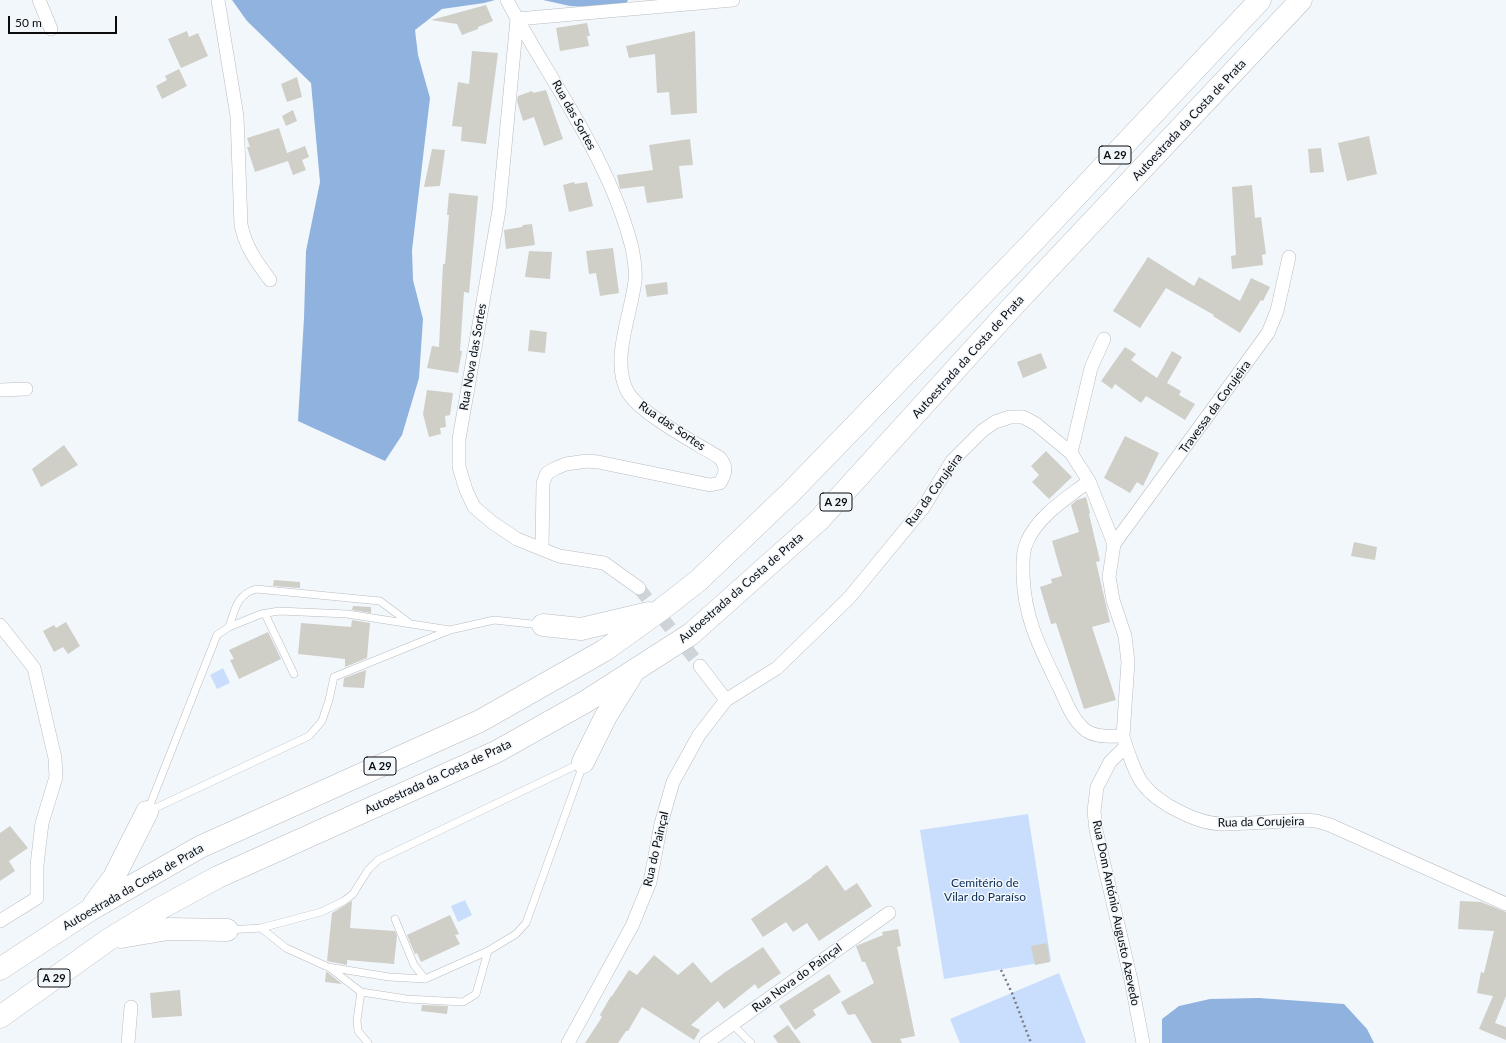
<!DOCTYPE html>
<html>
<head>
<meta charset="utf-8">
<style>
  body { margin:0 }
  #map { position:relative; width:1506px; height:1043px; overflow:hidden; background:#f2f7fc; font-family:Lato,sans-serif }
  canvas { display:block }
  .scale { position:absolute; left:8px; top:16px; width:109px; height:18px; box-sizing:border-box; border:2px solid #0a0b0d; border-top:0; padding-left:5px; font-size:12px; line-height:14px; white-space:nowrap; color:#0a0b0d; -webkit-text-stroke:3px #f2f7fc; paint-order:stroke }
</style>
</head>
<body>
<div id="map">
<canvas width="1506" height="1043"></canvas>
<div class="scale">50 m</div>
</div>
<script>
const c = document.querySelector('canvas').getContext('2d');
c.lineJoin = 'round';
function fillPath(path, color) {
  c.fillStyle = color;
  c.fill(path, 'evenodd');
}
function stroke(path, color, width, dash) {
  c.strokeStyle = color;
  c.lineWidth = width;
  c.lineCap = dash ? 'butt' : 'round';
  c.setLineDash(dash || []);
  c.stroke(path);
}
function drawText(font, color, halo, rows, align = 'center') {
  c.font = font + ' Lato,sans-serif';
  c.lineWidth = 3;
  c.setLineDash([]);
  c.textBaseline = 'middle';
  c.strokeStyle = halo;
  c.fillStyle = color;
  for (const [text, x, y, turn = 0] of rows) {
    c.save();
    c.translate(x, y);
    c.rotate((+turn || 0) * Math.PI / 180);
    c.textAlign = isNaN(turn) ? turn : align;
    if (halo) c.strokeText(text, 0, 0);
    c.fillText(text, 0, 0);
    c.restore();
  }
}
const green = new Path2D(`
  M223 668 230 683 217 689 210 675Z
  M1028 814 1051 961 944 979 920 830Z
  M465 900 472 915 458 922 451 906Z
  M1059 973 1086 1043H960L950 1019Z`);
const forest = new Path2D(`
  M232 0H495L484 3 442 9 415 30 418 55 430 98 412 250 413 280 423 319 419 378 402 435 385 461 298 421 304 318 306 251 320 182 311 83 247 21Z
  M543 0H628L623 9 570 6Z
  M1259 998 1344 1004 1367 1029 1374 1043H1162V1019L1179 1006 1210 999Z`);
const building = new Path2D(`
  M486 5 493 21 478 27V29L462 35 457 24 431 20Z
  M587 23 590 36H587L589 46 560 51 556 28Z
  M187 31 189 37 198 33 208 56 181 68 168 39Z
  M695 31 697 113 671 115 669 92 657 93 655 54 629 58 626 46Z
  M472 51 498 53 486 144 461 141 462 127 452 126 458 82 469 84Z
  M179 69 187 86 162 99 156 86 167 80 165 76Z
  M297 77 302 97 287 102 281 84Z
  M546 90 563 139 544 146 534 117 523 121 517 101 518 96 532 91 533 93Z
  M293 110 297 121 286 126 282 116Z
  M279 128 287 153 305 146 309 157 302 160 306 170 293 175 288 161 255 172 247 147H250L247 138Z
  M1369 136 1377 174 1347 181 1338 143Z
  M690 139 693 165 679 166 683 198 647 203 644 186 620 189 617 175 653 170 649 145Z
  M1321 148 1324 172 1310 173 1308 149Z
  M432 149 445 150 440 186 424 187Z
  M574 182 575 184 587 182 593 206 569 212 563 185Z
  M1252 185 1255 218 1261 217 1266 254 1262 255 1263 265 1232 269 1231 256 1236 255 1232 187Z
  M449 193 478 196 469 293 464 292 460 351H462L458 373 427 368 432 346 439 347 443 264H445L449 215H447Z
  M532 224 535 245 506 249 504 230 522 227 523 225Z
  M613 248 619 293 600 296 596 273 589 274 586 251Z
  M529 251 552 252 550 279 525 277Z
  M1148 257 1194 286 1199 277 1240 301 1251 278 1270 287 1263 301 1261 300 1240 333 1213 316 1214 315 1166 288 1140 328 1113 311Z
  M667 282 668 294 647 297 645 285Z
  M530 330 547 332 545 353 528 351Z
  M1125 347 1136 354 1131 360 1157 378 1172 351 1182 357 1167 383 1181 391 1179 395 1195 404 1185 420 1146 396 1141 403 1115 384 1112 389 1101 381Z
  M1041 353 1047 368 1023 378 1017 362Z
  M427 390 453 393 450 415 445 416 446 427 440 428 441 434 429 437 423 414Z
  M1125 436 1159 453 1143 486 1137 482 1130 493 1104 478Z
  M64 445 78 465 41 487 32 469Z
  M1046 451 1072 477 1049 499 1032 482 1039 475 1031 466Z
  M1086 497 1090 513 1089 514 1100 561 1096 562 1110 622 1092 627 1116 700 1084 709 1056 623 1051 624 1040 587 1052 583 1051 579 1062 576 1052 541 1079 532 1071 505 1077 500Z
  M1354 542 1377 547 1375 560 1351 556Z
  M274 580 300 582V588L273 586Z
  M353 606 371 607V613L352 610Z
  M352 620 370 623 367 658 345 667V659L298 654 301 623 351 627Z
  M66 622 80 646 68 654 63 647 54 652 43 631 54 625 56 628Z
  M268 632 281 659 239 679 230 660 234 659 229 650Z
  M366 670 364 688 343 687 344 678Z
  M10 826 28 848 9 861 15 871 0 881V833Z
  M827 865 845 891 857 883 872 906 819 941 807 923 793 932 786 922 763 937 751 919 812 877V876Z
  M352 901 350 928 395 931 397 936 394 964 347 960V965L327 961 332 913Z
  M1460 901 1481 902 1506 912V996L1495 1023 1506 1027V1040L1479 1029 1493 996 1477 993 1481 972 1484 973 1494 931 1458 929Z
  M450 915 459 934 455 935 460 944 421 962 417 953 415 954 407 935Z
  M898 929 901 946 897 947 915 1036 900 1039 902 1043H872L855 1014 848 1015 841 1002 874 983 865 962H862L856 946 883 935 882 932Z
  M1047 943 1050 962 1035 965 1031 946Z
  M763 947 781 973 758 989 755 984 724 1009 718 1001 691 1025 700 1030 694 1040 642 1007 628 1031H626L618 1043H585L602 1017 600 1015 611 996H612L629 970 637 975 654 955 678 975 693 962 711 983 724 973Z
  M326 972H327L342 984 325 982Z
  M829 974 841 992 813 1010 816 1015 795 1030 779 1006Z
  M180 990 182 1016 152 1018 150 993Z
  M422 1005 448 1006 447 1014 421 1011Z
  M788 1025 801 1043H778L773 1036Z`);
const minorTunnel = new Path2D(`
  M639 588 700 666`);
const path = new Path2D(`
  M1001 970 1012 993 1031 1043`);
const service = new Path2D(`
  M265 614 294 674
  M229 627C235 610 236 595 256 589L380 601 408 622
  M148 810 217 635 229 627 261 614 279 611 347 614 450 630
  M149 811 309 736 322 721 329 700 334 677 450 630 494 620 541 625
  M395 919 414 965 425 979
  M261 928 286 948 328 967 389 977 425 979 488 951 516 934 526 923 583 765
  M228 930 261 928 321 912 344 901 353 894 368 870 378 860 581 763
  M330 968 361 992 407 999 463 1002 476 994 488 951
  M361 992 357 1020 358 1031 368 1043
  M733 1025 751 1043`);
const minor = new Path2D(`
  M39 0 51 29
  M218 0 237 116 241 225C246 248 256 261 270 280
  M507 0C550 82 609 156 632 248 634 258 636 272 635 281 631 315 611 359 627 391 640 414 696 443 720 458 727 467 726 473 720 483L710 485 598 462 587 461 566 464 556 468 547 473 543 483 542 549
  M517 19 499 210 459 439V467L466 490 474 507 493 523 517 539 559 556 604 563 639 588
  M517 19 733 0
  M0 390 26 389
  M1071 453 1091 368 1104 339
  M1089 481C1066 499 1037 516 1026 544 1022 554 1023 565 1023 574 1024 619 1041 650 1060 689 1066 702 1072 718 1083 728 1093 738 1110 736 1123 736
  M1114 544 1268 333 1277 311 1289 257
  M0 625 34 668 55 758 56 777 42 823 37 865V898L0 921
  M700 666 726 700
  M1126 746 1110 762 1097 787 1094 811 1096 830 1131 980 1143 1043
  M128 1043 131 1007
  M568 1043 632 926 650 882 661 824 673 782 699 735 726 700 777 668 849 598 923 508 952 461 982 431 995 422 1010 417H1023L1036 424 1071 453 1089 481 1114 544 1109 577 1113 600 1125 636 1128 662 1123 736C1126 747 1136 776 1143 784 1158 804 1198 824 1223 824 1250 824 1276 821 1303 820L1316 821 1330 825 1506 904
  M706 1043 889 913`);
const motorway = new Path2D(`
  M543 625 581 629 649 613
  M583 762 606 716 631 676
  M94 904 114 877 147 812
  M121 937 168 929 227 930
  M0 969 90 910 200 847 480 721 605 650 662 609 699 580 791 492 1032 243 1260 0
  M0 1017 108 940 159 909 218 877 496 752 585 702 691 634 819 520 1014 305 1301 0`);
const shields = [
  [1115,155,32],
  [836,502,32],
  [380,766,32],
  [54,978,32]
];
const shieldNames = [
  ["A 29",1115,155],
  ["A 29",836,502],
  ["A 29",380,766],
  ["A 29",54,978]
];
const streetNames = [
  ["Rua das Sortes",574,115,61],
  ["Autoestrada da Costa de Prata",1189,120,-47],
  ["Rua Nova das Sortes",473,357,-80],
  ["Autoestrada da Costa de Prata",968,357,-48],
  ["Travessa da Corujeira",1215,407,-54],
  ["Rua das Sortes",672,426,34],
  ["Rua da Corujeira",934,490,-54],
  ["Autoestrada da Costa de Prata",741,588,-41],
  ["Autoestrada da Costa de Prata",438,777,-25],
  ["Rua da Corujeira",1261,822,-1],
  ["Rua do Painçal",656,849,-77],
  ["Autoestrada da Costa de Prata",133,887,-30],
  ["Rua Dom António Augusto Azevedo",1116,913,78],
  ["Rua Nova do Painçal",797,978,-36]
];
const parkNames = [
  ["Cemitério de",985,883],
  ["Vilar do Paraíso",985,897]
];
fillPath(green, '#c8defc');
fillPath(forest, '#8fb2df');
fillPath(building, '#cfcec7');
stroke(minorTunnel, '#cfd4d8', 13, [13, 6]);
stroke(service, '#b8bcc1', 8);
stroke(minor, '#b8bcc1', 14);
stroke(motorway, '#b8bcc1', 23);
stroke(path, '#7a7d80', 2.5, [2, 3]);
stroke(service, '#fff', 7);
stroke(minor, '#fff', 13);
stroke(motorway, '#fff', 22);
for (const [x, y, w] of shields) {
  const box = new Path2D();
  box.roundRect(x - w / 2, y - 9, w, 18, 3);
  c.fillStyle = '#f2f7fc';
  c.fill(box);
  stroke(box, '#0a0b0d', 1);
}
drawText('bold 11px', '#0a0b0d', null, shieldNames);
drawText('12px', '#0a0b0d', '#f2f7fc', streetNames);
drawText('12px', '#072a54', '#f2f7fc', parkNames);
</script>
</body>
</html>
